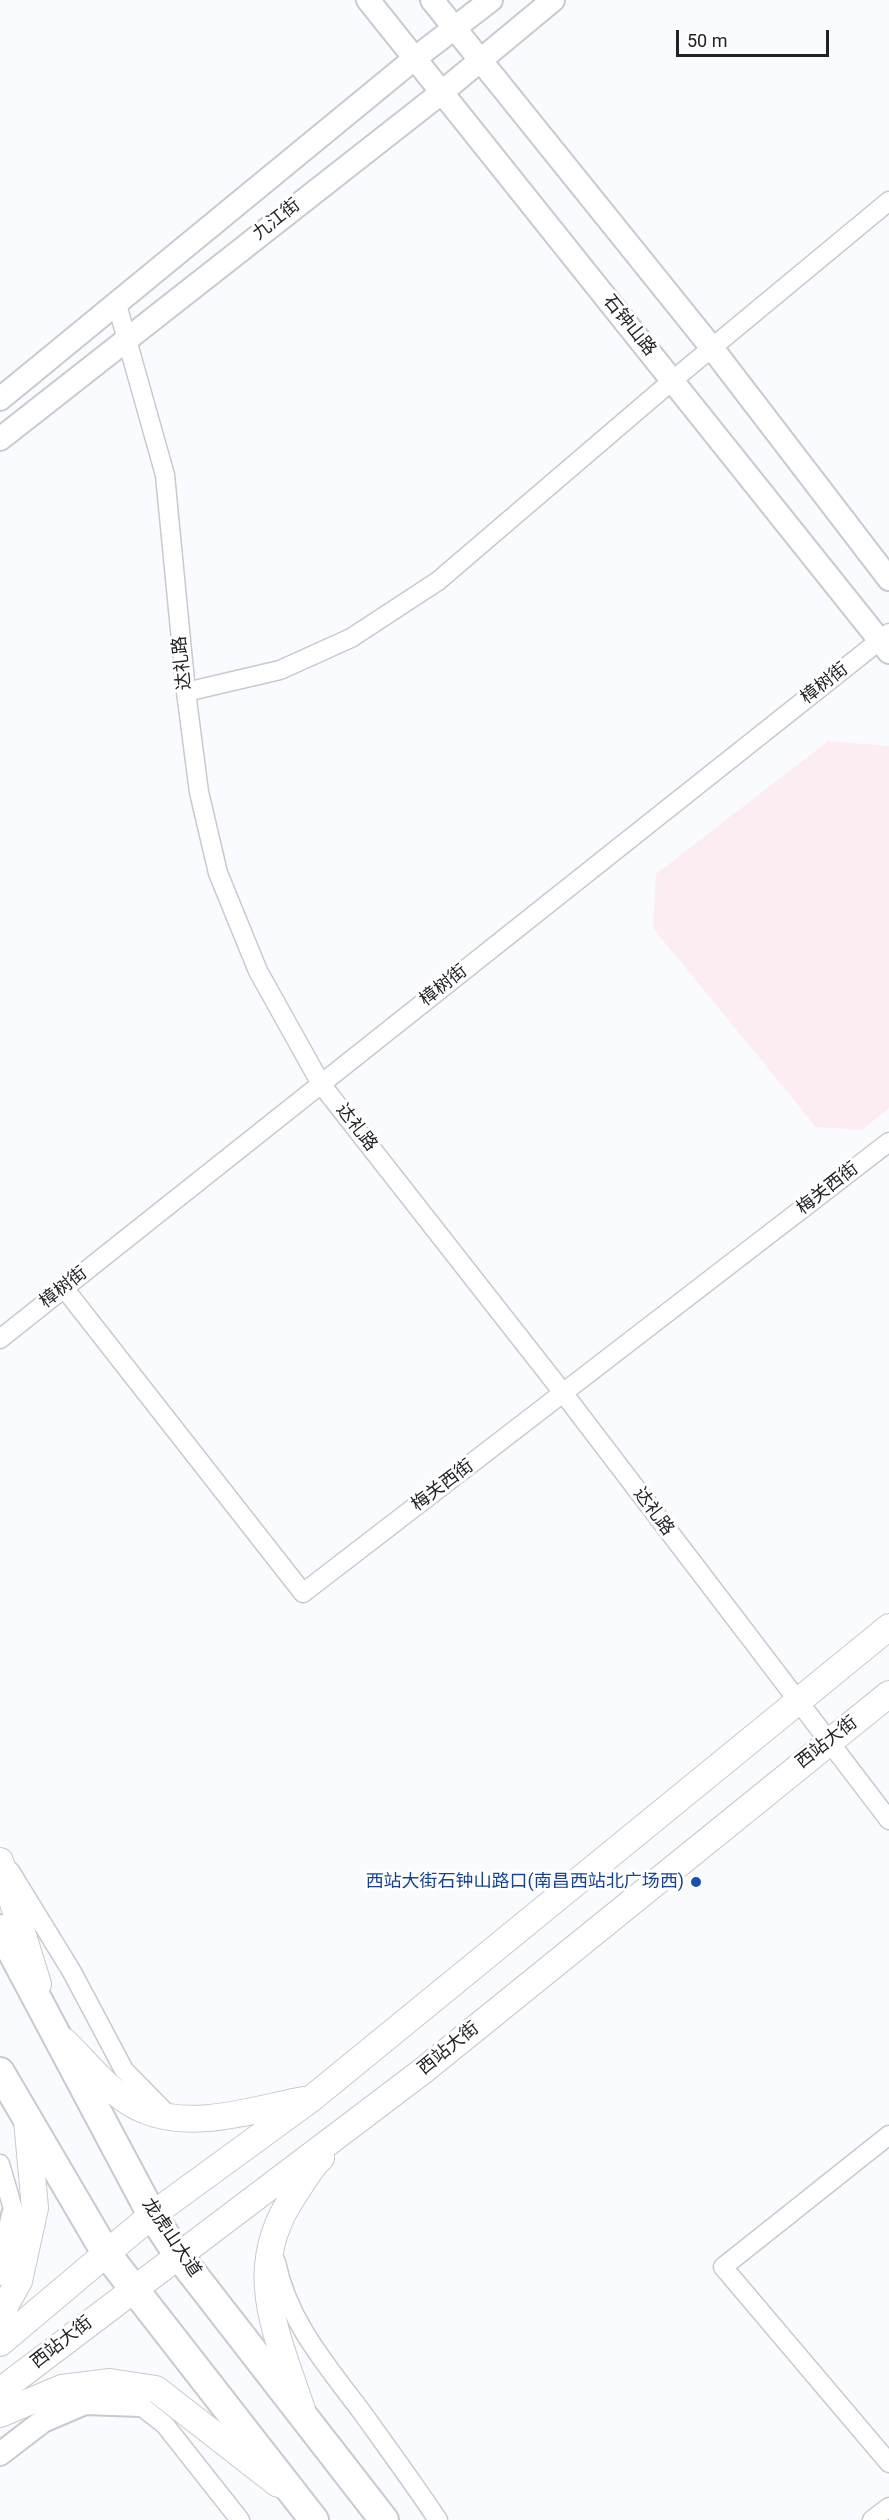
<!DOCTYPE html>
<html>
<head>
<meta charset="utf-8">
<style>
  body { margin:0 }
  #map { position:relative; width:889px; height:2520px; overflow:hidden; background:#fafbfe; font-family:Roboto,sans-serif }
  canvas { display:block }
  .scale { position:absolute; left:676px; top:30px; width:153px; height:27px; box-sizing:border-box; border:3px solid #212225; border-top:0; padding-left:8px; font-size:18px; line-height:21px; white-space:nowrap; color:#212225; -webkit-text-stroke:4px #fff; paint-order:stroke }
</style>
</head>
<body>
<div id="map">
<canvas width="889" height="2520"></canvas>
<div class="scale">50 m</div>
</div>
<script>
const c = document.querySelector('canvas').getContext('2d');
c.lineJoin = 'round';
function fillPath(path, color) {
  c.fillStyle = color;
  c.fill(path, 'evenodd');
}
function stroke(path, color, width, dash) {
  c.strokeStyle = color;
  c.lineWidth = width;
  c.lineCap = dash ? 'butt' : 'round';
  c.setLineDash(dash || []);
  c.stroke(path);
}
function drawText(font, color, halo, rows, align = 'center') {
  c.font = font + ' Roboto,"Noto Sans SC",sans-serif';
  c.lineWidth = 6;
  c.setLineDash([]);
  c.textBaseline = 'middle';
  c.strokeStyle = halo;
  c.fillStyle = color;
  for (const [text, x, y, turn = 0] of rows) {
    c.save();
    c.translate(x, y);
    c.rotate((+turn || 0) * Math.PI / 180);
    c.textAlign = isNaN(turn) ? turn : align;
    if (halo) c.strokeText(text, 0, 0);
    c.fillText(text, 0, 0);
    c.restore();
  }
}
const industrial = new Path2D(`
  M828 741 889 746V1108L862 1130 816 1127 653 928 656 874Z`);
const minor = new Path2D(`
  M116 301 165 475 186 692 199 792 218 873 258 971 321 1084 564 1394 889 1820
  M186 692 280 670 351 638 438 581 673 380 889 201
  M64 1288 303 1593 889 1142
  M0 1339 889 633
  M10 1871 72 1972 124 2070 169 2116
  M889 2135 723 2267 889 2463
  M0 2164 18 2226
  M276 2262C288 2322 328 2367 364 2415 389 2450 414 2484 438 2520
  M131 2398 165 2425 240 2520
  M872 2520 889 2507`);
const tertiary = new Path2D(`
  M368 0 889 652
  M432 0 712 348 889 579
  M0 399 414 59 491 0
  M0 439 441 93 553 0
  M0 2274 13 2215
  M0 2454 43 2421 85 2403 140 2405`);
const secondary = new Path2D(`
  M0 1861 38 1984
  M64 2041C88 2064 113 2098 144 2110 193 2131 255 2109 304 2100
  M0 2315 19 2281 35 2208 27 2120
  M0 2343 152 2215 311 2099 889 1627
  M0 2391 424 2070 889 1694
  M302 2410C277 2333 243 2270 294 2195 302 2183 310 2168 321 2158
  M0 2414 62 2388 110 2382 156 2389 278 2484`);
const primary = new Path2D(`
  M0 1929 152 2215 179 2256 384 2520
  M0 2072 106 2253 314 2520`);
const markers = [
  [696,1882,6,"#1a4fb4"]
];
const streetNames = [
  ["九江街",277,220,-38],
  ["石钟山路",629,326,51],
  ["达礼路",183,663,-96],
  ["樟树街",825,684,-38],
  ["樟树街",444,986,-38],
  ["达礼路",356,1128,52],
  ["梅关西街",828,1189,-38],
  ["樟树街",64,1288,-38],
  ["梅关西街",443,1486,-37],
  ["达礼路",653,1512,53],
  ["西站大街",827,1743,-38],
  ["西站大街",449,2049,-39],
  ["龙虎山大道",171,2238,56],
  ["西站大街",62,2343,-38]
];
const transitNames = [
  ["西站大街石钟山路口(南昌西站北广场西)",684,1882]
];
fillPath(industrial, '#fcedf2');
stroke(minor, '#c7cad1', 21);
stroke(tertiary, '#c7cad1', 26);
stroke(secondary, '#c7cad1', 28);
stroke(primary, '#c7cad1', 32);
stroke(minor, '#fff', 18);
stroke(tertiary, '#fff', 22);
stroke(secondary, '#fff', 26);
stroke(primary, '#fff', 28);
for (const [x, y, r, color] of markers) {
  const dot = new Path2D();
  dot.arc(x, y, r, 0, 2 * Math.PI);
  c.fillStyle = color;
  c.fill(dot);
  stroke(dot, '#fff', 2);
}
drawText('18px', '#212225', '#fff', streetNames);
drawText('18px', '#164399', '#fff', transitNames, 'right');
</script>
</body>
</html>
